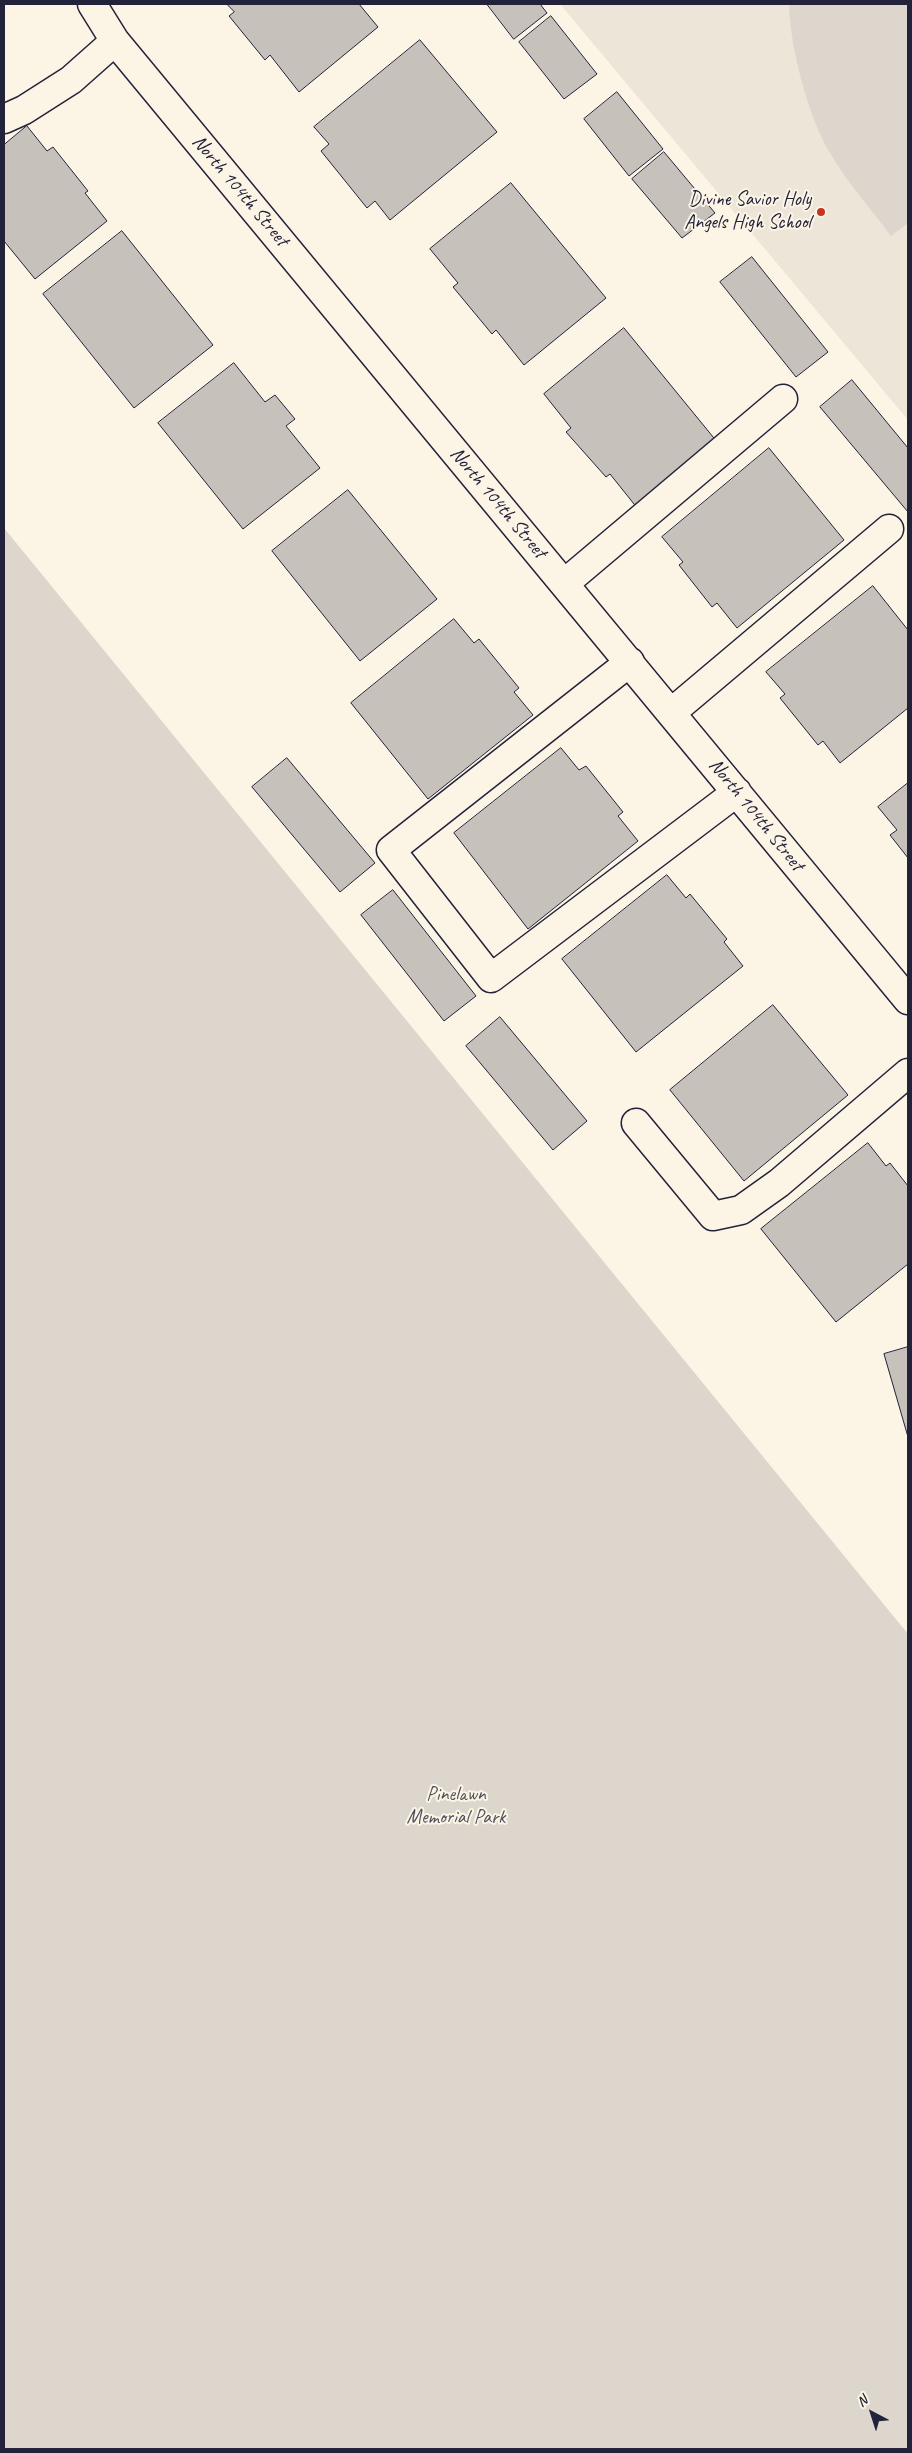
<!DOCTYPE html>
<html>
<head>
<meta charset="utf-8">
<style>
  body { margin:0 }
  #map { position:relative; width:912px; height:2453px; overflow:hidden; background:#fcf5e5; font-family:Caveat,sans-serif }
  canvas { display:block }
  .frame { position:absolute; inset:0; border:5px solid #22223b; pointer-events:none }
  .north { position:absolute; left:847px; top:2388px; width:50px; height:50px; -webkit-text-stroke:4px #fcf5e5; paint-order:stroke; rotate:320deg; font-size:14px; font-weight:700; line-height:20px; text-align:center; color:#22223b }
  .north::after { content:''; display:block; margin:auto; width:18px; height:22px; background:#22223b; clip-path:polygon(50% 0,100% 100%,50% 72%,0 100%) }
</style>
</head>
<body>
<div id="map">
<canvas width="912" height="2453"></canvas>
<div class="frame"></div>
<div class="north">N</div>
</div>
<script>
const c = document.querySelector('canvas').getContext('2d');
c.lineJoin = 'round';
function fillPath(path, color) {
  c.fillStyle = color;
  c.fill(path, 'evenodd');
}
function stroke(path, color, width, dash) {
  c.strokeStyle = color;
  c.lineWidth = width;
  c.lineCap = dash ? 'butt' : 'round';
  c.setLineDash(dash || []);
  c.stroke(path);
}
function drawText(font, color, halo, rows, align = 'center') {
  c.font = font + ' Caveat,sans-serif';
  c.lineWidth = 4;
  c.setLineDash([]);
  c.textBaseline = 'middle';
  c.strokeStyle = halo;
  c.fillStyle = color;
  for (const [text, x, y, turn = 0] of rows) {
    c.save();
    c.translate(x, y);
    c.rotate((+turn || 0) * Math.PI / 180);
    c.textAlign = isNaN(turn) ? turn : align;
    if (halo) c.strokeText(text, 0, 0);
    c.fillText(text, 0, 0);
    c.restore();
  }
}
const built = new Path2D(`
  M560 4H908V420Z`);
const green = new Path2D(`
  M789 4H908V223L891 236C871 209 847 182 830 153 808 116 790 47 789 4Z
  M4 528 908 1634V2449H4Z`);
const building = new Path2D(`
  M227 4H359L378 27 299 92 270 55 265 60 229 16 234 12Z
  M487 4H540L547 13 514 39Z
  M551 16 597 74 564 99 519 42Z
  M420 40 497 132 390 220 375 201 367 208 321 151 329 144 314 127Z
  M617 92 663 149 629 176 584 119Z
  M27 126 47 151 53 147 88 191 85 193 107 221 35 279 4 241V145Z
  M664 152 715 213 682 238 632 179Z
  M511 183 606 298 524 365 496 330 492 334 453 287 458 283 430 249Z
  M122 231 213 345 134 408 43 294Z
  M752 257 828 352 796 377 720 282Z
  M624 328 718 443 638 509 610 474 606 477 566 432 571 428 544 394Z
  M234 363 265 402 275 395 295 419 286 426 320 468 243 529 158 423Z
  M852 380 908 448V512L820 407Z
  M769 448 844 540 737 628 717 603 712 607 679 565 683 562 662 537Z
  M348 490 437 599 360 661 272 551Z
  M873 586 908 630V708L840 763 823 741 818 745 780 698 785 694 766 672Z
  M454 619 474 643 479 639 519 688 514 692 533 715 428 799 351 703Z
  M561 748 579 770 586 766 623 812 618 816 638 841 528 929 454 833Z
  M287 758 375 863 340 892 252 787Z
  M908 783V858L890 835 897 830 878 807Z
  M667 875 686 898 690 894 727 939 724 942 743 966 636 1052 562 959Z
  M393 890 476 996 444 1021 361 915Z
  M773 1005 848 1095 744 1181 670 1090Z
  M500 1017 587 1121 553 1150 466 1046Z
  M868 1143 886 1166 890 1163 908 1186V1264L836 1322 761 1229Z
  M908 1347V1437L884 1354Z`);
const minor = new Path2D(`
  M92 4 115 41 908 1000
  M4 119 24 110 71 80 115 41
  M565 583 783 399
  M630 662 391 850 491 978 737 792
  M672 712 889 529
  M636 1123 713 1216 741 1210 779 1183 908 1073`);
const markers = [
  [821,212,5,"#c8321e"]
];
const streetNames = [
  ["North 104th Street",240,191,50],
  ["North 104th Street",498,503,50],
  ["North 104th Street",756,815,51]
];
const poiNames = [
  ["Divine Savior Holy",811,200],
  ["Angels High School",811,223]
];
const parkNames = [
  ["Pinelawn",456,1795],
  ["Memorial Park",456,1818]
];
fillPath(built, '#ece5d8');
fillPath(green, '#dcd6cc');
fillPath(building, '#c6c1bb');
stroke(building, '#22223b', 1);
stroke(minor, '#22223b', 31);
stroke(minor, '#fcf5e5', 28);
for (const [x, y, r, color] of markers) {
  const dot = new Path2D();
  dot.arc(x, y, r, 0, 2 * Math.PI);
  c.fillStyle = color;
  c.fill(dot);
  stroke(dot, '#fcf5e5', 2);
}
drawText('20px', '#22223b', '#fcf5e5', streetNames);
drawText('20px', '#22223b', '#fcf5e5', poiNames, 'right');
drawText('20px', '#504f5f', '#fcf5e5', parkNames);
</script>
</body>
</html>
